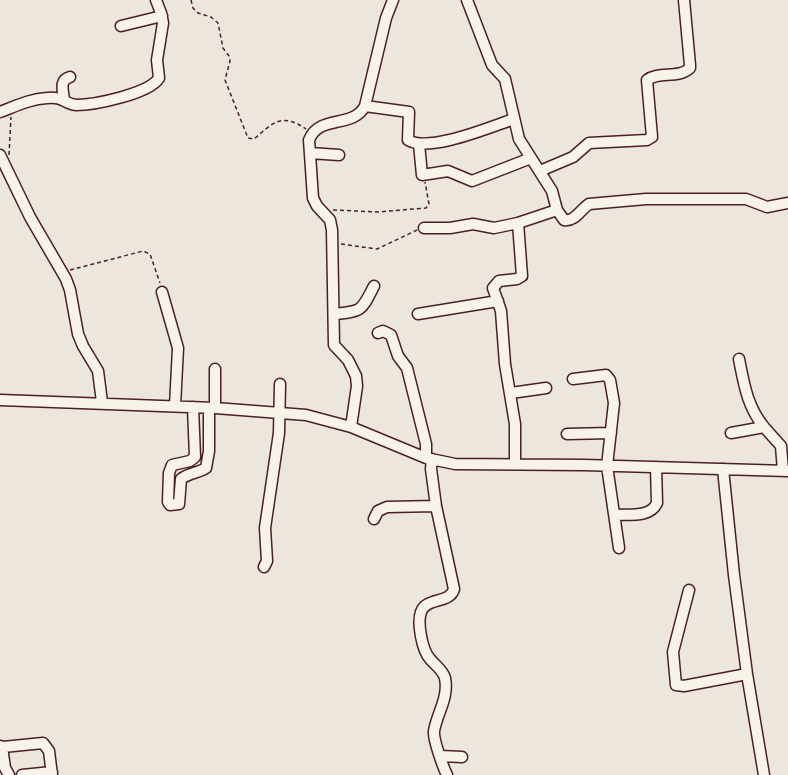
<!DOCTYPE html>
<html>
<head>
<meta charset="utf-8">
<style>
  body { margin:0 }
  canvas { display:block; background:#ece6dd }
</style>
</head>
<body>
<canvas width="788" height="775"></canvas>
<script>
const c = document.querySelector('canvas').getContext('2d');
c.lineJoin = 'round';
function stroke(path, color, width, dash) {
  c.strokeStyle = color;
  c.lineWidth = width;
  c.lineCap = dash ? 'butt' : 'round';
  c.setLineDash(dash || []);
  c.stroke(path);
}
const path = new Path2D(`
  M191 0 193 8 198 13 211 17 218 23 223 48 229 56 230 61 225 80 248 138 254 139C273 123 281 112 306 129
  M9 155 11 117
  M333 210 378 212 426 208 429 204 425 182
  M341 244 377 249 417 230
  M70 270 143 251 150 254 160 283`);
const minor = new Path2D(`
  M467 0 492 65 505 79 519 139 552 191 557 210 564 220C575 222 581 209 589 204L646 199H746L767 207 788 203
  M121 26 162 16
  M64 100C63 90 59 80 70 77
  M365 106 409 112 408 140C429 153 490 127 514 119
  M0 112C16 106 30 99 47 98 63 96 65 104 76 105 94 105 149 94 159 78L157 60 163 23 161 13 156 0
  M419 144 422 175 448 171 472 181 531 158
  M310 153 339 155
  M0 155 30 217 66 279 70 290 78 334 83 346 98 371 102 402
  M540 171 573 157 589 143 647 140 652 137 647 80C659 71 679 79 690 68V65L684 0
  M424 228H450L473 224 494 228 518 223 557 210
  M162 292 178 348 175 406
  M335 314C363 311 361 311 374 286
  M418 314 498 301
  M378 333 383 331 391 335 398 356 407 368 426 444V458
  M739 359C744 384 747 406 764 427
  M215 369V408
  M573 379 606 375 610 380 614 403 607 466 619 548
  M511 393 546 388
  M0 400 215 408 306 415 351 427 426 458 455 464 584 465 788 471
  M193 407 195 457 190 461 172 465 169 473 168 502 170 505 179 504 181 479C189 473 198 473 206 468L209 451V408
  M351 427 357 386 356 376 348 360 334 345 332 230 330 220 317 206 313 198 309 140C319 114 353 129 365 106L386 18 393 0
  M731 433 764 427 781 446 783 471
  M567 434 611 433
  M432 459 431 469 436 506 454 589C450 604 426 597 421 612 417 623 422 650 430 659 435 665 443 670 445 678 449 698 437 713 434 731 433 739 443 767 447 775
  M515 464V424L505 364 501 311 493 288 499 281 517 279 522 276 518 223
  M723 469 734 575 747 674 764 775
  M615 515C629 514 650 518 657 503L656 467
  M374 519 378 511 387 507 436 506
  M264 567 267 561 265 528 279 433 280 384
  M689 590 673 652 676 685 684 686 747 674
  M0 746 3 747 43 743 49 751 52 775
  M2 747 5 768 9 775
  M441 756 462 757
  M22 775 52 772`);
stroke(minor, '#4a1f2b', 13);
stroke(path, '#4a1f2b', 1.5, [4, 3]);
stroke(minor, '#f7f3e8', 10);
</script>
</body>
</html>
